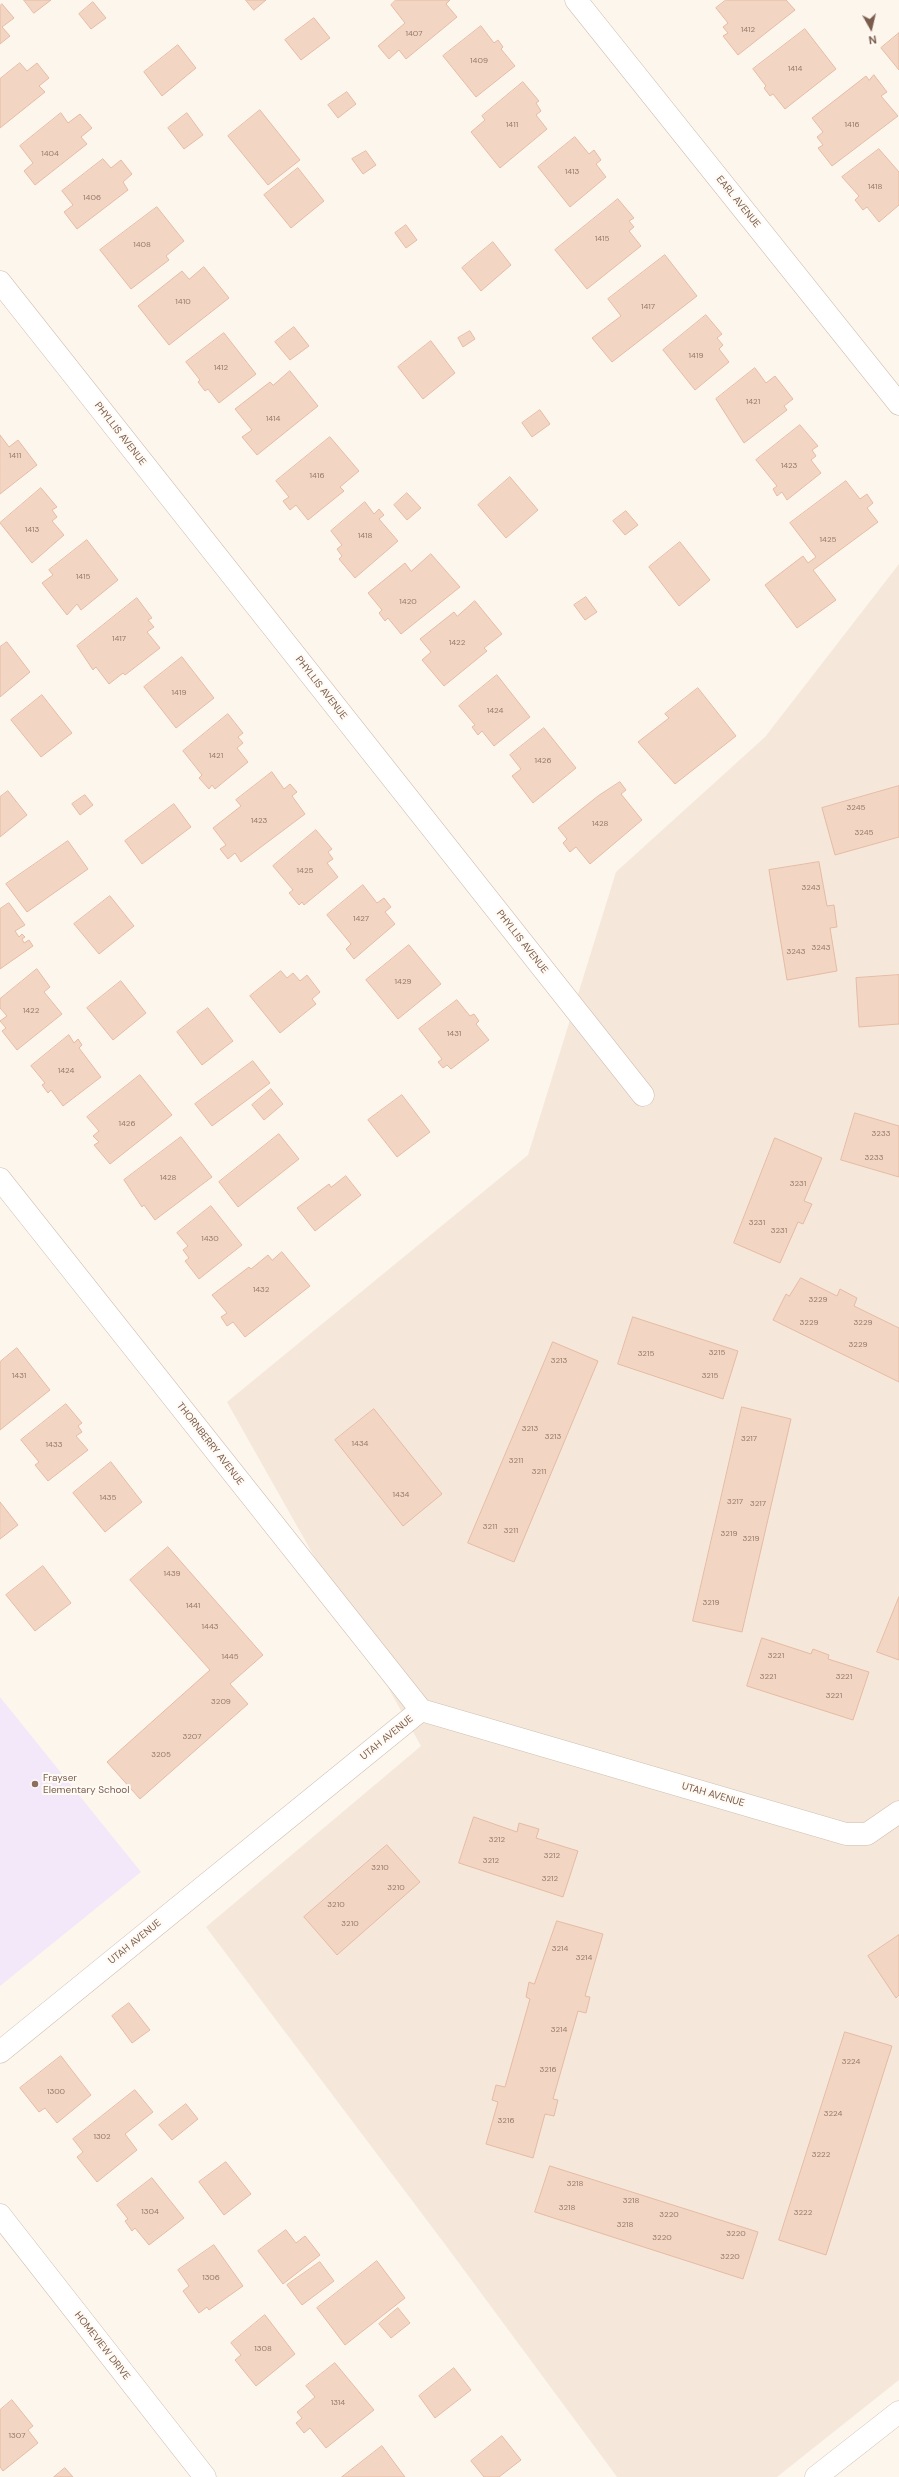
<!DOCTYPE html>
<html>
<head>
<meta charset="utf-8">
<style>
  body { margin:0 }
  #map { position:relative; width:899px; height:2477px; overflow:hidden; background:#fdf6ec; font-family:"DM Sans",sans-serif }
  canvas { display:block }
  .north { position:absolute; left:851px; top:8px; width:40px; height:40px; -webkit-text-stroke:3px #fffaf3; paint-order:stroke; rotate:172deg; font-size:11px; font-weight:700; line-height:16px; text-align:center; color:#7a5c4d }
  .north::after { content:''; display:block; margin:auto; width:14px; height:18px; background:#7a5c4d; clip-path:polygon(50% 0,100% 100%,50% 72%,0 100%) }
</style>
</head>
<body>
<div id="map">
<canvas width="899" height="2477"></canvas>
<div class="north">N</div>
</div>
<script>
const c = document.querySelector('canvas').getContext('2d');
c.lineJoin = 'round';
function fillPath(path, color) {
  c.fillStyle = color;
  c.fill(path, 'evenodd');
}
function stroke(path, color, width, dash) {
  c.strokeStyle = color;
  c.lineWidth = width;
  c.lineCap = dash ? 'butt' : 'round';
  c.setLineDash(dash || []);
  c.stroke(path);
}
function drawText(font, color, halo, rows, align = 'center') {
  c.font = font + ' "DM Sans",sans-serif';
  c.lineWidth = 4;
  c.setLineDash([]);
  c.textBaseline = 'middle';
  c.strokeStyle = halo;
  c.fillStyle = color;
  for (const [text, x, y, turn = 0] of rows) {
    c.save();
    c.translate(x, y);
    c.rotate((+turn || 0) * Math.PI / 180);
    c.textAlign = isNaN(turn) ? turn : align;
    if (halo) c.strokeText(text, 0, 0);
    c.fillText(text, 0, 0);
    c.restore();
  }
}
const residential = new Path2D(`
  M899 564V2380L777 2477H617L447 2247 206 1927 421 1746 227 1402 528 1155 616 872 765 737Z`);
const education = new Path2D(`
  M0 1697 141 1872 0 1986Z`);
const building = new Path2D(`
  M24 0H51L34 13Z
  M246 0H266L254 10Z
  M396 0H450L446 4 457 17 406 59 399 50 389 59 378 46 405 23 391 5Z
  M726 0H786L795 10 738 55 723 36 728 33 723 27 728 23 716 8Z
  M93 2 106 18 91 29 79 14Z
  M2 4 14 18 2 27 10 36 0 44V6Z
  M314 18 330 38 301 60 285 40Z
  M481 26 494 43 498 40 503 47 501 49 515 66 476 97 443 56Z
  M805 29 836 69 785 109 773 94 770 96 764 88 766 86 753 69Z
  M899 33V70L881 48Z
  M178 45 196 68 162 96 144 72Z
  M20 63 27 71 37 63 49 78 39 86 45 92 0 128V79Z
  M874 75 887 92 881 96 898 116 832 166 818 148 823 145 817 137 823 132 812 118 866 76 869 80Z
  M523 82 539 101 536 103 541 111 536 115 547 129 500 168 471 132 485 120 482 116Z
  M347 92 356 104 338 118 328 105Z
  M260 110 300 160 268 185 228 136Z
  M61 113 68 123 80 114 92 128 81 137 87 144 35 185 24 171 33 163 20 146Z
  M187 113 203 135 184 149 168 128Z
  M575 137 589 154 594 150 601 160 596 164 606 177 570 207 538 167Z
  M879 149 899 172V205L879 222 867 207 863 210 855 200 859 196 842 177Z
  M366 151 376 165 363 174 352 159Z
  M103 159 111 168 121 160 132 174 123 182 128 190 77 229 64 212 73 205 62 191Z
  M298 168 324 201 291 228 264 195Z
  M618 199 634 218 629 221 634 227 629 231 641 246 587 289 555 250Z
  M157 207 184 241 166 256 169 260 131 289 100 250Z
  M406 225 417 240 406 248 395 233Z
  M493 242 511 265 481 291 462 268Z
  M665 255 697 296 612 362 592 338 621 316 608 299Z
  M204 267 229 298 169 345 138 306 182 271 189 279Z
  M706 315 722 334 717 338 723 345 719 349 729 362 695 390 663 350Z
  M294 327 309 346 290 360 275 342Z
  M470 331 475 339 463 347 458 338Z
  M224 333 256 374 219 403 208 389 205 391 198 382 200 380 186 362Z
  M431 341 455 373 423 399 398 367Z
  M755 368 766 383 775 376 793 399 784 406 787 410 744 443 716 399Z
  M290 371 318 406 257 455 242 437 252 430 235 409 270 382 273 385Z
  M540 410 550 424 532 437 522 423Z
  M800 425 818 446 812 450 816 456 811 460 821 473 787 500 782 492 777 496 773 489 777 486 756 460Z
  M0 435 9 447 18 440 37 465 0 494Z
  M330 437 359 471 340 487 344 491 308 520 296 505 290 510 283 501 289 497 276 481Z
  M510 477 538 510 506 538 478 505Z
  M846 481 860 499 867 494 873 503 867 508 878 522 813 570 836 600 797 628 765 585 803 556 808 563 816 557 790 523Z
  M41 488 57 507 52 510 57 517 52 521 64 535 32 563 0 523Z
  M407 493 421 508 407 520 394 505Z
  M365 502 374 514 379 509 384 515 379 519 398 541 355 578 339 559 342 556 337 549 342 545 331 531Z
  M626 511 638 525 625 535 613 521Z
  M87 540 118 580 81 610 77 604 67 615 42 583 53 575 49 570Z
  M680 542 710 580 679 606 649 567Z
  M431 554 460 587 401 634 388 618 385 621 379 613 382 610 368 593 405 563 411 571Z
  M586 597 597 612 585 620 574 605Z
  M137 598 152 618 148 620 154 627 147 632 160 648 125 675 123 673 109 684 96 667 93 670 77 646Z
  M475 601 502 634 484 648 487 651 444 686 422 660 431 652 420 639 454 612 457 616Z
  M7 642 30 672 0 697V647Z
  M182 657 214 698 176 728 144 687Z
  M497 675 530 717 494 746 482 731 478 735 472 727 475 725 459 706Z
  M698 688 736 736 675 784 638 742 669 718 665 714Z
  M42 695 72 733 41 757 11 720Z
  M228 714 243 733 238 737 243 743 237 748 248 762 215 789 212 785 209 789 199 778 202 775 183 751Z
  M544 728 576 768 533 803 512 776 521 769 510 755Z
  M272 772 284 789 290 784 297 792 292 796 305 814 241 862 235 853 228 859 220 849 226 845 213 828 241 806 236 800Z
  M620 782 626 790 621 794 642 820 590 864 576 847 570 852 563 843 567 839 558 828 598 796Z
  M899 786V837L835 855 822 808Z
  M8 791 27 815 0 837V797Z
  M85 795 93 805 80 815 72 804Z
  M174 804 191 827 142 864 125 841Z
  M316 830 332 849 328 852 333 859 327 863 338 877 304 905 302 902 299 905 289 893 293 890 273 866Z
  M68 841 88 869 27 912 6 884Z
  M819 862 827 906 834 905 837 927 830 928 837 971 787 980 769 870Z
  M363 885 377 903 384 898 391 907 385 912 395 924 354 959 346 949 351 944 327 915Z
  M110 896 134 926 99 954 74 924Z
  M9 903 25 925 15 931 19 937 22 934 25 937 22 939 24 943 29 940 33 946 0 969V909Z
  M409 945 441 984 398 1019 366 980Z
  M37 969 50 987 44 992 62 1014 17 1050 2 1031 6 1028 0 1021 7 1016 0 1008V999Z
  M281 971 287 978 293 973 300 981 307 975 320 992 312 999 316 1004 280 1033 250 996Z
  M899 975V1024L859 1027 856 978Z
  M121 981 146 1013 113 1040 87 1008Z
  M457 1000 470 1016 474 1014 479 1021 476 1024 489 1040 451 1069 447 1065 443 1068 438 1062 442 1059 419 1029Z
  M208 1008 233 1041 202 1065 177 1032Z
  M69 1035 74 1043 78 1039 82 1045 79 1048 101 1077 63 1106 51 1090 48 1093 42 1085 45 1083 31 1066Z
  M253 1061 270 1083 212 1126 195 1104Z
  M140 1075 172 1115 110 1164 94 1145 99 1142 93 1136 99 1131 87 1117Z
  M271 1089 283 1104 264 1120 252 1105Z
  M402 1095 430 1132 397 1157 368 1120Z
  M855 1113 899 1126V1177L841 1160Z
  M279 1134 299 1159 238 1207 219 1182Z
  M181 1137 212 1177 155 1220 144 1205 142 1207 124 1180Z
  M775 1138 822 1158 804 1201 812 1204 803 1224 798 1222 780 1263 734 1243Z
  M346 1176 361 1195 315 1231 297 1208 329 1184 331 1187Z
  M211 1206 242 1245 199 1279 185 1261 189 1258 183 1250 188 1246 177 1233Z
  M282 1252 310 1286 245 1337 233 1322 227 1326 221 1317 227 1313 212 1295 249 1267 251 1269 268 1255 272 1260Z
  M801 1278 837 1296 840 1289 857 1298 854 1306 899 1328V1382L773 1320 786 1294 789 1296Z
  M633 1317 738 1351 723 1399 618 1364Z
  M553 1342 598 1361 514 1562 468 1543Z
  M17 1348 50 1390 0 1430V1362Z
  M66 1404 82 1423 78 1426 82 1432 76 1436 88 1450 48 1481 35 1465 39 1462 21 1440Z
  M742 1407 791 1419 742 1632 693 1621Z
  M374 1409 442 1494 403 1526 335 1440Z
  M111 1462 142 1502 105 1532 73 1493Z
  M0 1502 18 1525 0 1539Z
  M168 1547 263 1655 230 1684 248 1704 140 1799 107 1762 210 1670 130 1580Z
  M43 1566 71 1603 35 1631 6 1595Z
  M899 1597V1660L877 1652Z
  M762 1638 811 1654 813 1649 829 1655 828 1659 869 1672 853 1720 747 1686Z
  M474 1817 517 1832 519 1823 539 1829 536 1838 578 1851 563 1897 459 1863Z
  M387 1845 420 1882 337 1955 304 1917Z
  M557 1921 603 1934 585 1996 590 1997 586 2013 578 2011 553 2099 558 2100 554 2116 545 2114 533 2158 486 2144 498 2102 492 2100 496 2085 505 2087 530 1999 526 1997 529 1982 534 1984Z
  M899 1935V1995L896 1998 868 1956Z
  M129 2003 150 2030 132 2043 112 2016Z
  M845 2032 892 2046 826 2255 779 2240Z
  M61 2056 91 2095 57 2123 45 2108 39 2112 20 2088Z
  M135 2090 153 2112 125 2134 137 2150 97 2182 77 2157 83 2152 73 2139Z
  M186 2104 198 2119 172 2140 159 2125Z
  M226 2162 251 2194 224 2215 199 2182Z
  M550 2166 758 2232 743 2279 535 2212Z
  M152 2178 184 2218 149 2245 135 2228 132 2231 125 2221 128 2219 117 2205Z
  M286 2230 296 2243 305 2236 320 2255 283 2284 258 2251Z
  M214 2245 243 2286 209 2310 207 2307 199 2313 183 2291 189 2286 178 2270Z
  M377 2261 405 2298 345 2345 317 2308Z
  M320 2262 334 2281 302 2305 287 2285Z
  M398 2308 410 2323 391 2338 379 2324Z
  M265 2315 295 2354 256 2386 235 2360 241 2355 231 2343Z
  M335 2363 374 2410 326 2448 310 2428 304 2433 296 2423 302 2418 297 2412 315 2397 306 2386Z
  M454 2368 471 2390 435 2418 419 2396Z
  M12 2400 33 2426 28 2430 38 2443 3 2471 0 2467V2410Z
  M502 2436 521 2460 499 2477H484L471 2461Z
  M382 2446 405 2477H342Z
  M65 2468 73 2477H54Z`);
const minor = new Path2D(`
  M576 0 899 404
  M0 282 643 1095
  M0 1179 421 1710
  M0 2052 421 1710 846 1834H867L899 1812
  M0 2215 205 2477
  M816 2477 899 2412`);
const markers = [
  [35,1784,4,"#8d6e63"]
];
const numberNames = [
  ["1412",748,30],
  ["1407",414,34],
  ["1409",479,61],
  ["1414",795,69],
  ["1411",512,125],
  ["1416",852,125],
  ["1404",50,154],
  ["1413",572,172],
  ["1418",875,187],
  ["1406",92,198],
  ["1415",602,239],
  ["1408",142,245],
  ["1410",183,302],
  ["1417",648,307],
  ["1419",696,356],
  ["1412",221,368],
  ["1421",753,402],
  ["1414",273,419],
  ["1411",15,456],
  ["1423",789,466],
  ["1416",317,476],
  ["1413",32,530],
  ["1418",365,536],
  ["1425",828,540],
  ["1415",83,577],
  ["1420",408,602],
  ["1417",119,639],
  ["1422",457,643],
  ["1419",179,693],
  ["1424",495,711],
  ["1421",216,756],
  ["1426",543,761],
  ["3245",856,808],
  ["1423",259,821],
  ["1428",600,824],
  ["3245",864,833],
  ["1425",305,871],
  ["3243",811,888],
  ["1427",361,919],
  ["3243",821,948],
  ["3243",796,952],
  ["1429",403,982],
  ["1422",31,1011],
  ["1431",454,1034],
  ["1424",66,1071],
  ["1426",127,1124],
  ["3233",881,1134],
  ["3233",874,1158],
  ["1428",168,1178],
  ["3231",798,1184],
  ["3231",757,1223],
  ["3231",779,1231],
  ["1430",210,1239],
  ["1432",261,1290],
  ["3229",818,1300],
  ["3229",809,1323],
  ["3229",863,1323],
  ["3229",858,1345],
  ["3215",717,1353],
  ["3215",646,1354],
  ["3213",559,1361],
  ["1431",19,1376],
  ["3215",710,1376],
  ["3213",530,1429],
  ["3213",553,1437],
  ["3217",749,1439],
  ["1434",360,1444],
  ["1433",54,1445],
  ["3211",516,1461],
  ["3211",539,1472],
  ["1434",401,1495],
  ["1435",108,1498],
  ["3217",735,1502],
  ["3217",758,1504],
  ["3211",490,1527],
  ["3211",511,1531],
  ["3219",729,1534],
  ["3219",751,1539],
  ["1439",172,1574],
  ["3219",711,1603],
  ["1441",193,1606],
  ["1443",210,1627],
  ["3221",776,1656],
  ["1445",230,1657],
  ["3221",768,1677],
  ["3221",844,1677],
  ["3221",834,1696],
  ["3209",221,1702],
  ["3207",192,1737],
  ["3205",161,1755],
  ["3212",497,1840],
  ["3212",552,1856],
  ["3212",491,1861],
  ["3210",380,1868],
  ["3212",550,1879],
  ["3210",396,1888],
  ["3210",336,1905],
  ["3210",350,1924],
  ["3214",560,1949],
  ["3214",584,1958],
  ["3214",559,2030],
  ["3224",851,2062],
  ["3216",548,2070],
  ["1300",56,2092],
  ["3224",833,2114],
  ["3216",506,2121],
  ["1302",102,2137],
  ["3222",821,2155],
  ["3218",575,2184],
  ["3218",631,2201],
  ["3218",567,2208],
  ["1304",150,2212],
  ["3222",803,2213],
  ["3220",669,2215],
  ["3218",625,2225],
  ["3220",736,2234],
  ["3220",662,2238],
  ["3220",730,2257],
  ["1306",211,2278],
  ["1308",263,2349],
  ["1314",338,2403],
  ["1307",17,2436]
];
const streetNames = [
  ["EARL AVENUE",738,202,51],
  ["PHYLLIS AVENUE",120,434,52],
  ["PHYLLIS AVENUE",321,688,52],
  ["PHYLLIS AVENUE",522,942,52],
  ["THORNBERRY AVENUE",210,1444,52],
  ["UTAH AVENUE",387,1738,-39],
  ["UTAH AVENUE",713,1795,16],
  ["UTAH AVENUE",135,1942,-39],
  ["HOMEVIEW DRIVE",102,2346,52]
];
const educationNames = [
  ["Frayser",43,1778],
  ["Elementary School",43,1790]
];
fillPath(residential, '#f5e8da');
fillPath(education, '#f3e8fa');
fillPath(building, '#f3d5c3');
stroke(building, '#e6bba3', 1);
stroke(minor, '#d1beb0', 23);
stroke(minor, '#fff', 22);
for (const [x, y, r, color] of markers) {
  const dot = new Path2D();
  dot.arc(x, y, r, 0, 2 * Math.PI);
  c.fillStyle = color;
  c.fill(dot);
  stroke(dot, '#fffaf3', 1.5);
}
drawText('8px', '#987a6a', null, numberNames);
drawText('10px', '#7a5c4d', '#fffaf3', streetNames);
drawText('10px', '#785e54', '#fffaf3', educationNames, 'left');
</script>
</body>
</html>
